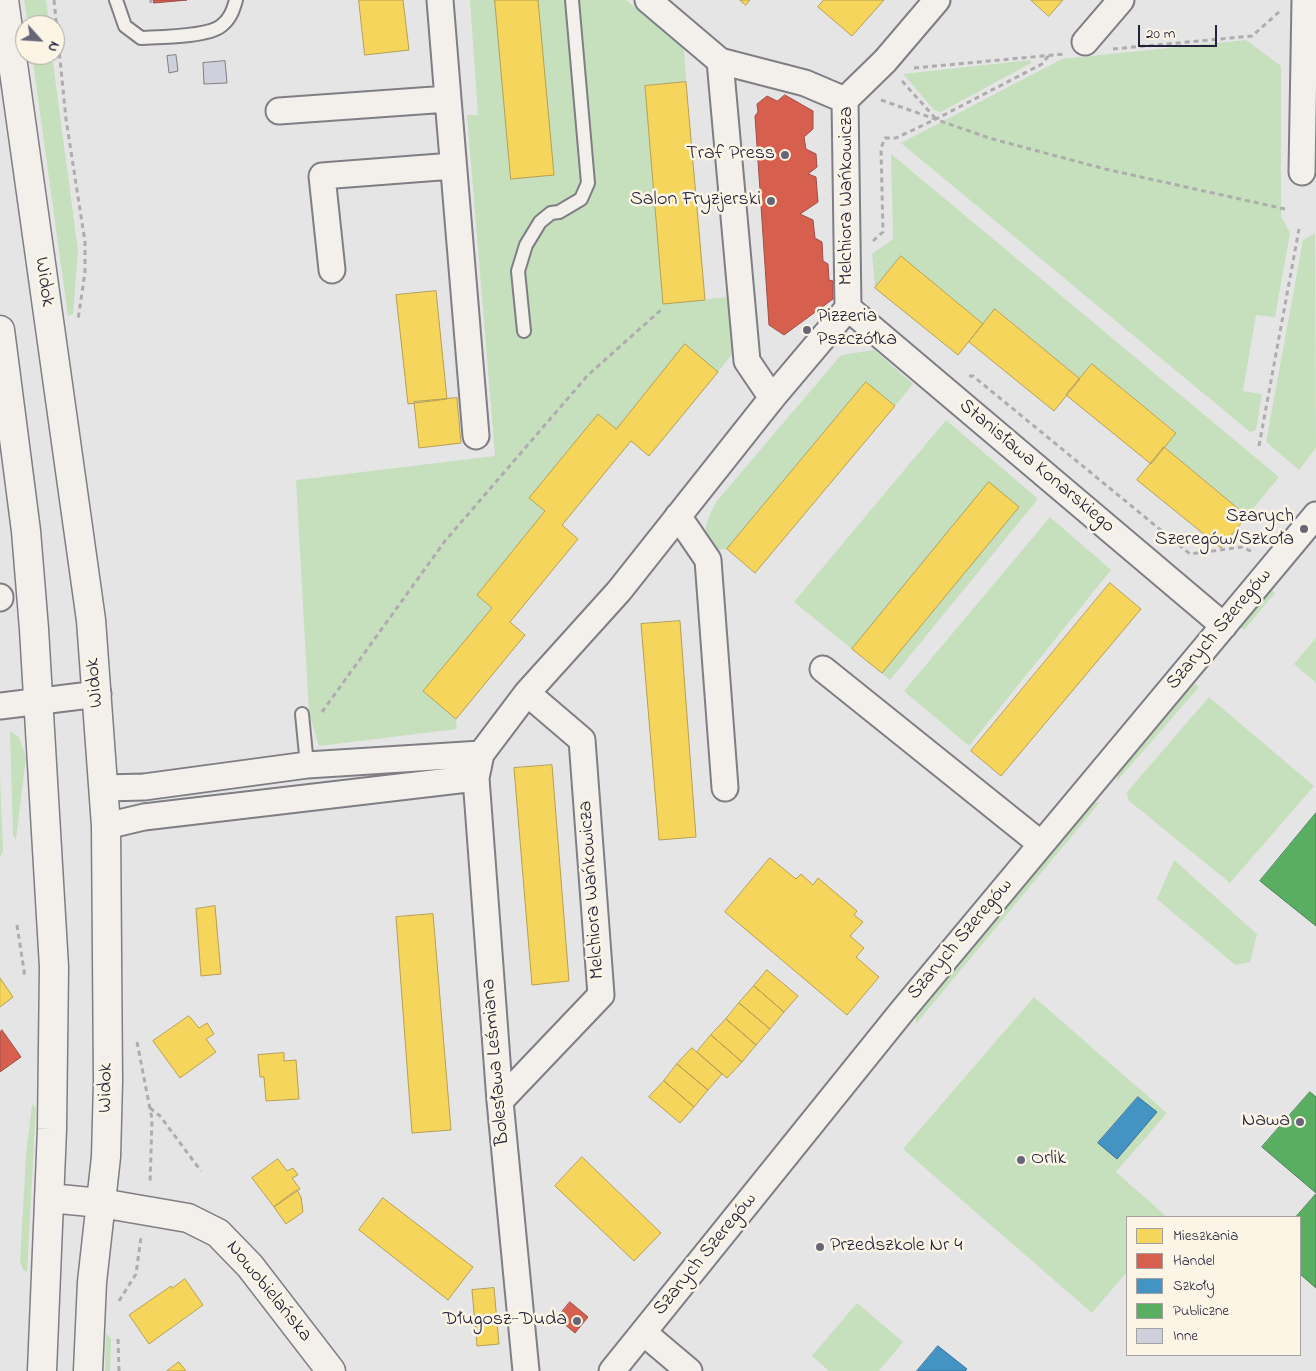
<!DOCTYPE html>
<html>
<head>
<meta charset="utf-8">
<style>
  body { margin:0 }
  #map { position:relative; width:1316px; height:1371px; overflow:hidden; background:#e5e5e6; font-family:"Indie Flower",sans-serif }
  canvas { display:block }
  .legend { position:absolute; left:1126px; top:1216px; width:175px; height:140px; box-sizing:border-box; background:#fcf5e5; border:1px solid #a5a1a1; margin:0; padding:6px 9px; list-style:none; font-size:15px; color:#22223b }
  .legend li { display:flex; align-items:center; gap:10px; height:25px }
  .legend b { width:25px; border:1px solid #a5a1a1 }
  .north { position:absolute; left:15px; top:15px; width:50px; height:50px; box-sizing:border-box; background:#fcf5e5; border:1px solid #a5a1a1; border-radius:50%; rotate:116deg; font-size:14px; font-weight:700; line-height:20px; text-align:center; color:#22223b }
  .north::after { content:''; display:block; margin:auto; width:18px; height:22px; background:#667; clip-path:polygon(50% 0,100% 100%,50% 72%,0 100%) }
  .scale { position:absolute; left:1138px; top:25px; width:79px; height:22px; box-sizing:border-box; border:2px solid #22223b; border-top:0; padding-left:6px; font-size:15px; line-height:18px; white-space:nowrap; color:#22223b; -webkit-text-stroke:4px #fcf5e5; paint-order:stroke }
</style>
</head>
<body>
<div id="map">
<canvas width="1316" height="1371"></canvas>
<ul class="legend">
<li><b style="height:14px;background:#f6d55c"></b>Mieszkania</li>
<li><b style="height:14px;background:#d6604d"></b>Handel</li>
<li><b style="height:14px;background:#4393c3"></b>Szkoły</li>
<li><b style="height:14px;background:#5aae61"></b>Publiczne</li>
<li><b style="height:14px;background:#ced0db"></b>Inne</li>
</ul>
<div class="north">N</div>
<div class="scale">20 m</div>
</div>
<script>
const c = document.querySelector('canvas').getContext('2d');
c.lineJoin = 'round';
function fillPath(path, color) {
  c.fillStyle = color;
  c.fill(path, 'evenodd');
}
function stroke(path, color, width, dash) {
  c.strokeStyle = color;
  c.lineWidth = width;
  c.lineCap = dash ? 'butt' : 'round';
  c.setLineDash(dash || []);
  c.stroke(path);
}
function drawText(font, color, halo, rows, align = 'center') {
  c.font = font + ' "Indie Flower",sans-serif';
  c.lineWidth = 5;
  c.setLineDash([]);
  c.textBaseline = 'middle';
  c.strokeStyle = halo;
  c.fillStyle = color;
  for (const [text, x, y, turn = 0] of rows) {
    c.save();
    c.translate(x, y);
    c.rotate((+turn || 0) * Math.PI / 180);
    c.textAlign = isNaN(turn) ? turn : align;
    if (halo) c.strokeText(text, 0, 0);
    c.fillText(text, 0, 0);
    c.restore();
  }
}
const green = new Path2D(`
  M24 0H46L49 25H28Z
  M470 0H626L684 48 686 82 645 86 663 303 730 297 734 352 718 372 685 345 616 429 598 414 529 498 545 511 477 595 492 608 424 691 456 719 457 729 319 746 309 713 296 480 495 456 467 115H478Z
  M1246 40 1281 66V216L1290 233 1275 317 1256 315 1243 391 1262 394 1256 430 1250 432 901 143 1062 59Z
  M32 55H52L78 251 73 314 68 316Z
  M1030 60 1031 63 941 112 934 110 903 74Z
  M891 154 1279 477 1247 516 1164 447 1176 432 1092 364 1080 379 996 309 983 324 901 256 875 288 872 254 893 239Z
  M1315 233 1316 448 1299 470 1266 442 1303 240Z
  M874 350 913 384 895 406 866 382 727 549 712 550C699 535 708 518 716 502L841 355Z
  M946 420 1038 499 890 680 794 602Z
  M1050 517 1111 570 969 746 904 691Z
  M1270 588 1275 593 1244 630 1239 625Z
  M1316 638V683L1294 664Z
  M1190 681 1199 687 1117 781 1118 766Z
  M1209 697 1314 786 1230 883 1128 800 1127 792Z
  M10 731 19 737 26 757 16 840 13 835Z
  M0 774 3 851 0 857Z
  M1100 802 916 1024 915 1007 1087 804Z
  M1174 860 1257 934 1250 962 1235 965 1157 899Z
  M1034 997 1167 1113 1116 1172 1167 1217H1127V1272L1092 1313 903 1149Z
  M32 1104 36 1107 27 1272 23 1270 20 1262 26 1154Z
  M857 1303 903 1342 879 1371H829L812 1356Z
  M106 1333 111 1339 110 1371H105Z`);
const homes = new Path2D(`
  M359 0H403L409 50 365 55Z
  M495 0H538L554 175 511 179Z
  M740 0H750L746 5Z
  M824 0H884L852 36 818 7Z
  M1031 0H1063L1049 16Z
  M686 82 705 300 663 304 645 86Z
  M901 256 983 324 958 355 875 288Z
  M436 291 447 399 408 404 396 295Z
  M995 309 1080 379 1054 411 969 342Z
  M685 344 718 372 649 456 631 441 562 525 578 539 510 622 525 635 456 719 423 691 492 608 477 595 545 511 529 498 598 414 616 429Z
  M1092 364 1176 433 1151 464 1066 395Z
  M866 382 895 406 755 573 727 549Z
  M457 398 461 443 419 448 414 402Z
  M1164 447 1247 516 1221 548 1137 480Z
  M989 482 1019 507 882 673 852 649Z
  M1110 583 1141 609 1001 776 971 751Z
  M680 621 696 837 659 840 641 624Z
  M552 765 569 981 532 985 514 768Z
  M770 858 796 879 801 874 813 885 818 878 857 911 854 915 863 922 850 936 864 948 856 957 879 977 847 1015 725 912Z
  M215 906 221 974 201 976 196 909Z
  M433 914 451 1130 412 1133 396 917Z
  M767 970 798 996 784 1012 754 986Z
  M0 978 13 997 0 1007Z
  M754 986 784 1012 770 1029 739 1003Z
  M739 1003 770 1029 756 1045 726 1019Z
  M189 1016 199 1028 207 1023 214 1034 206 1039 216 1052 180 1078 153 1041Z
  M726 1019 756 1045 742 1062 711 1035Z
  M711 1035 742 1062 727 1078 697 1052Z
  M692 1048 722 1074 708 1090 677 1064Z
  M284 1053V1061L296 1060 299 1099 266 1101 264 1077H260L258 1055Z
  M677 1064 708 1090 694 1107 664 1081Z
  M664 1081 694 1107 680 1123 649 1097Z
  M582 1157 661 1233 634 1261 555 1186Z
  M278 1159 287 1171 293 1168 298 1175 292 1178 300 1189 274 1207 252 1178Z
  M297 1190 301 1197 303 1212 286 1224 274 1207Z
  M383 1198 473 1267 448 1300 359 1230Z
  M185 1279 203 1305 149 1344 129 1315 171 1286 172 1288Z
  M494 1288 499 1344 477 1346 472 1290Z
  M179 1362 186 1371H167Z`);
const shops = new Path2D(`
  M154 0H187L154 3Z
  M785 95 813 111V129L804 137 806 149 816 154 817 167 808 174 816 177 818 202 800 214 813 220 815 238 822 242 823 261 828 264 829 280 833 281V299L784 335 769 325 755 116 758 112 757 104 767 96 777 101Z
  M2 1030 21 1057 0 1072V1032Z
  M570 1302 588 1317 575 1333 557 1318Z`);
const schools = new Path2D(`
  M1138 1097 1157 1112 1117 1159 1098 1143Z
  M938 1346 967 1369 965 1371H917Z`);
const public = new Path2D(`
  M1316 813V926L1260 881Z
  M1310 1092 1316 1097V1193L1262 1147Z
  M1316 1194V1288L1300 1274V1217H1296Z`);
const building = new Path2D(`
  M176 55 178 71 169 73 167 56Z
  M225 61 227 83 204 84 203 63Z`);
const path = new Path2D(`
  M54 0 66 119 85 242V272L78 320
  M151 0V3
  M1113 49 1252 36 1279 12
  M914 68 1064 54
  M902 81 936 119
  M881 100 989 138 1105 169 1285 209
  M873 241 883 232 881 148 885 138H896L936 119 1042 64 1049 55
  M969 376H973L1190 554 1242 547 1253 552
  M1259 446 1299 229
  M322 712 445 541 588 375 662 309
  M17 925 25 977
  M137 1042 152 1119 150 1184
  M150 1108 160 1116 201 1171
  M119 1301 136 1274 141 1237
  M118 1339 119 1371`);
const lane = new Path2D(`
  M116 0 125 26 141 38C159 37 207 37 221 26 230 19 233 11 236 0
  M524 331 518 271 526 245 540 222 551 213 559 212 581 199 588 183 572 0
  M302 714 307 765`);
const street = new Path2D(`
  M648 0 720 61 805 83 845 100
  M1085 42 1121 0
  M720 61 747 361 772 398
  M448 99 476 436
  M279 111 448 99 440 0
  M1302 172 1305 0
  M332 270 322 176 453 166
  M848 308 1224 626
  M678 516 708 560 725 788
  M0 597V598
  M823 669 1041 844
  M0 706 98 694
  M104 788 144 787 307 765 481 754
  M106 826 144 817 476 778
  M500 1101 601 995 582 740 527 693
  M644 1333 689 1371
  M526 1371 500 1101 476 778 481 754 527 693 619 591 772 398 848 308 845 100 885 61 937 0
  M612 1371 903 1010 1316 515`);
const secondary = new Path2D(`
  M4 0 91 620 106 826 108 1082 106 1157 92 1282 88 1371
  M0 330 26 531 34 629 54 967 52 1129 42 1371
  M49 1198 101 1203 188 1218 218 1233 250 1266 331 1371`);
const markers = [
  [785,155,5,"#667"],
  [771,201,5,"#667"],
  [807,330,5,"#667"],
  [1304,529,5,"#667"],
  [1300,1122,5,"#667"],
  [1021,1160,5,"#667"],
  [820,1247,5,"#667"],
  [577,1321,5,"#667"]
];
const poiNames = [
  ["Traf Press",775,155],
  ["Salon Fryzjerski",761,201],
  ["Pizzeria",817,318,"left"],
  ["Pszczółka",817,341,"left"],
  ["Szarych",1294,518],
  ["Szeregów/Szkoła",1294,541],
  ["Nawa",1290,1122],
  ["Orlik",1031,1160,"left"],
  ["Przedszkole Nr 4",830,1247,"left"],
  ["Długosz-Duda",567,1321]
];
const streetNames = [
  ["Melchiora Wańkowicza",848,196,-90],
  ["Widok",43,282,82],
  ["Stanisława Konarskiego",1036,467,40],
  ["Szarych Szeregów",1220,630,-50],
  ["Widok",96,683,-95],
  ["Melchiora Wańkowicza",593,890,-94],
  ["Szarych Szeregów",961,940,-50],
  ["Bolesława Leśmiana",497,1062,-95],
  ["Widok",107,1088,-89],
  ["Szarych Szeregów",706,1255,-51],
  ["Nowobielańska",268,1292,51]
];
fillPath(green, '#c6e0bd');
fillPath(homes, '#f6d55c');
stroke(homes, '#b69f52', 1);
fillPath(shops, '#d6604d');
stroke(shops, '#a04d48', 1);
fillPath(schools, '#4393c3');
stroke(schools, '#39719a', 1);
fillPath(public, '#5aae61');
stroke(public, '#498456', 1);
fillPath(building, '#ced0db');
stroke(building, '#7e7e84', 1);
stroke(lane, '#7e7e84', 16);
stroke(street, '#7e7e84', 29);
stroke(secondary, '#7e7e84', 31);
stroke(path, '#aeacac', 3, [5, 4]);
stroke(lane, '#f3f0eb', 12);
stroke(street, '#f3f0eb', 25);
stroke(secondary, '#f3f0eb', 28);
for (const [x, y, r, color] of markers) {
  const dot = new Path2D();
  dot.arc(x, y, r, 0, 2 * Math.PI);
  c.fillStyle = color;
  c.fill(dot);
  stroke(dot, '#fcf5e5', 2);
}
drawText('20px', '#22223b', '#fcf5e5', poiNames, 'right');
drawText('20px', '#22223b', '#fcf5e5', streetNames);
</script>
</body>
</html>
